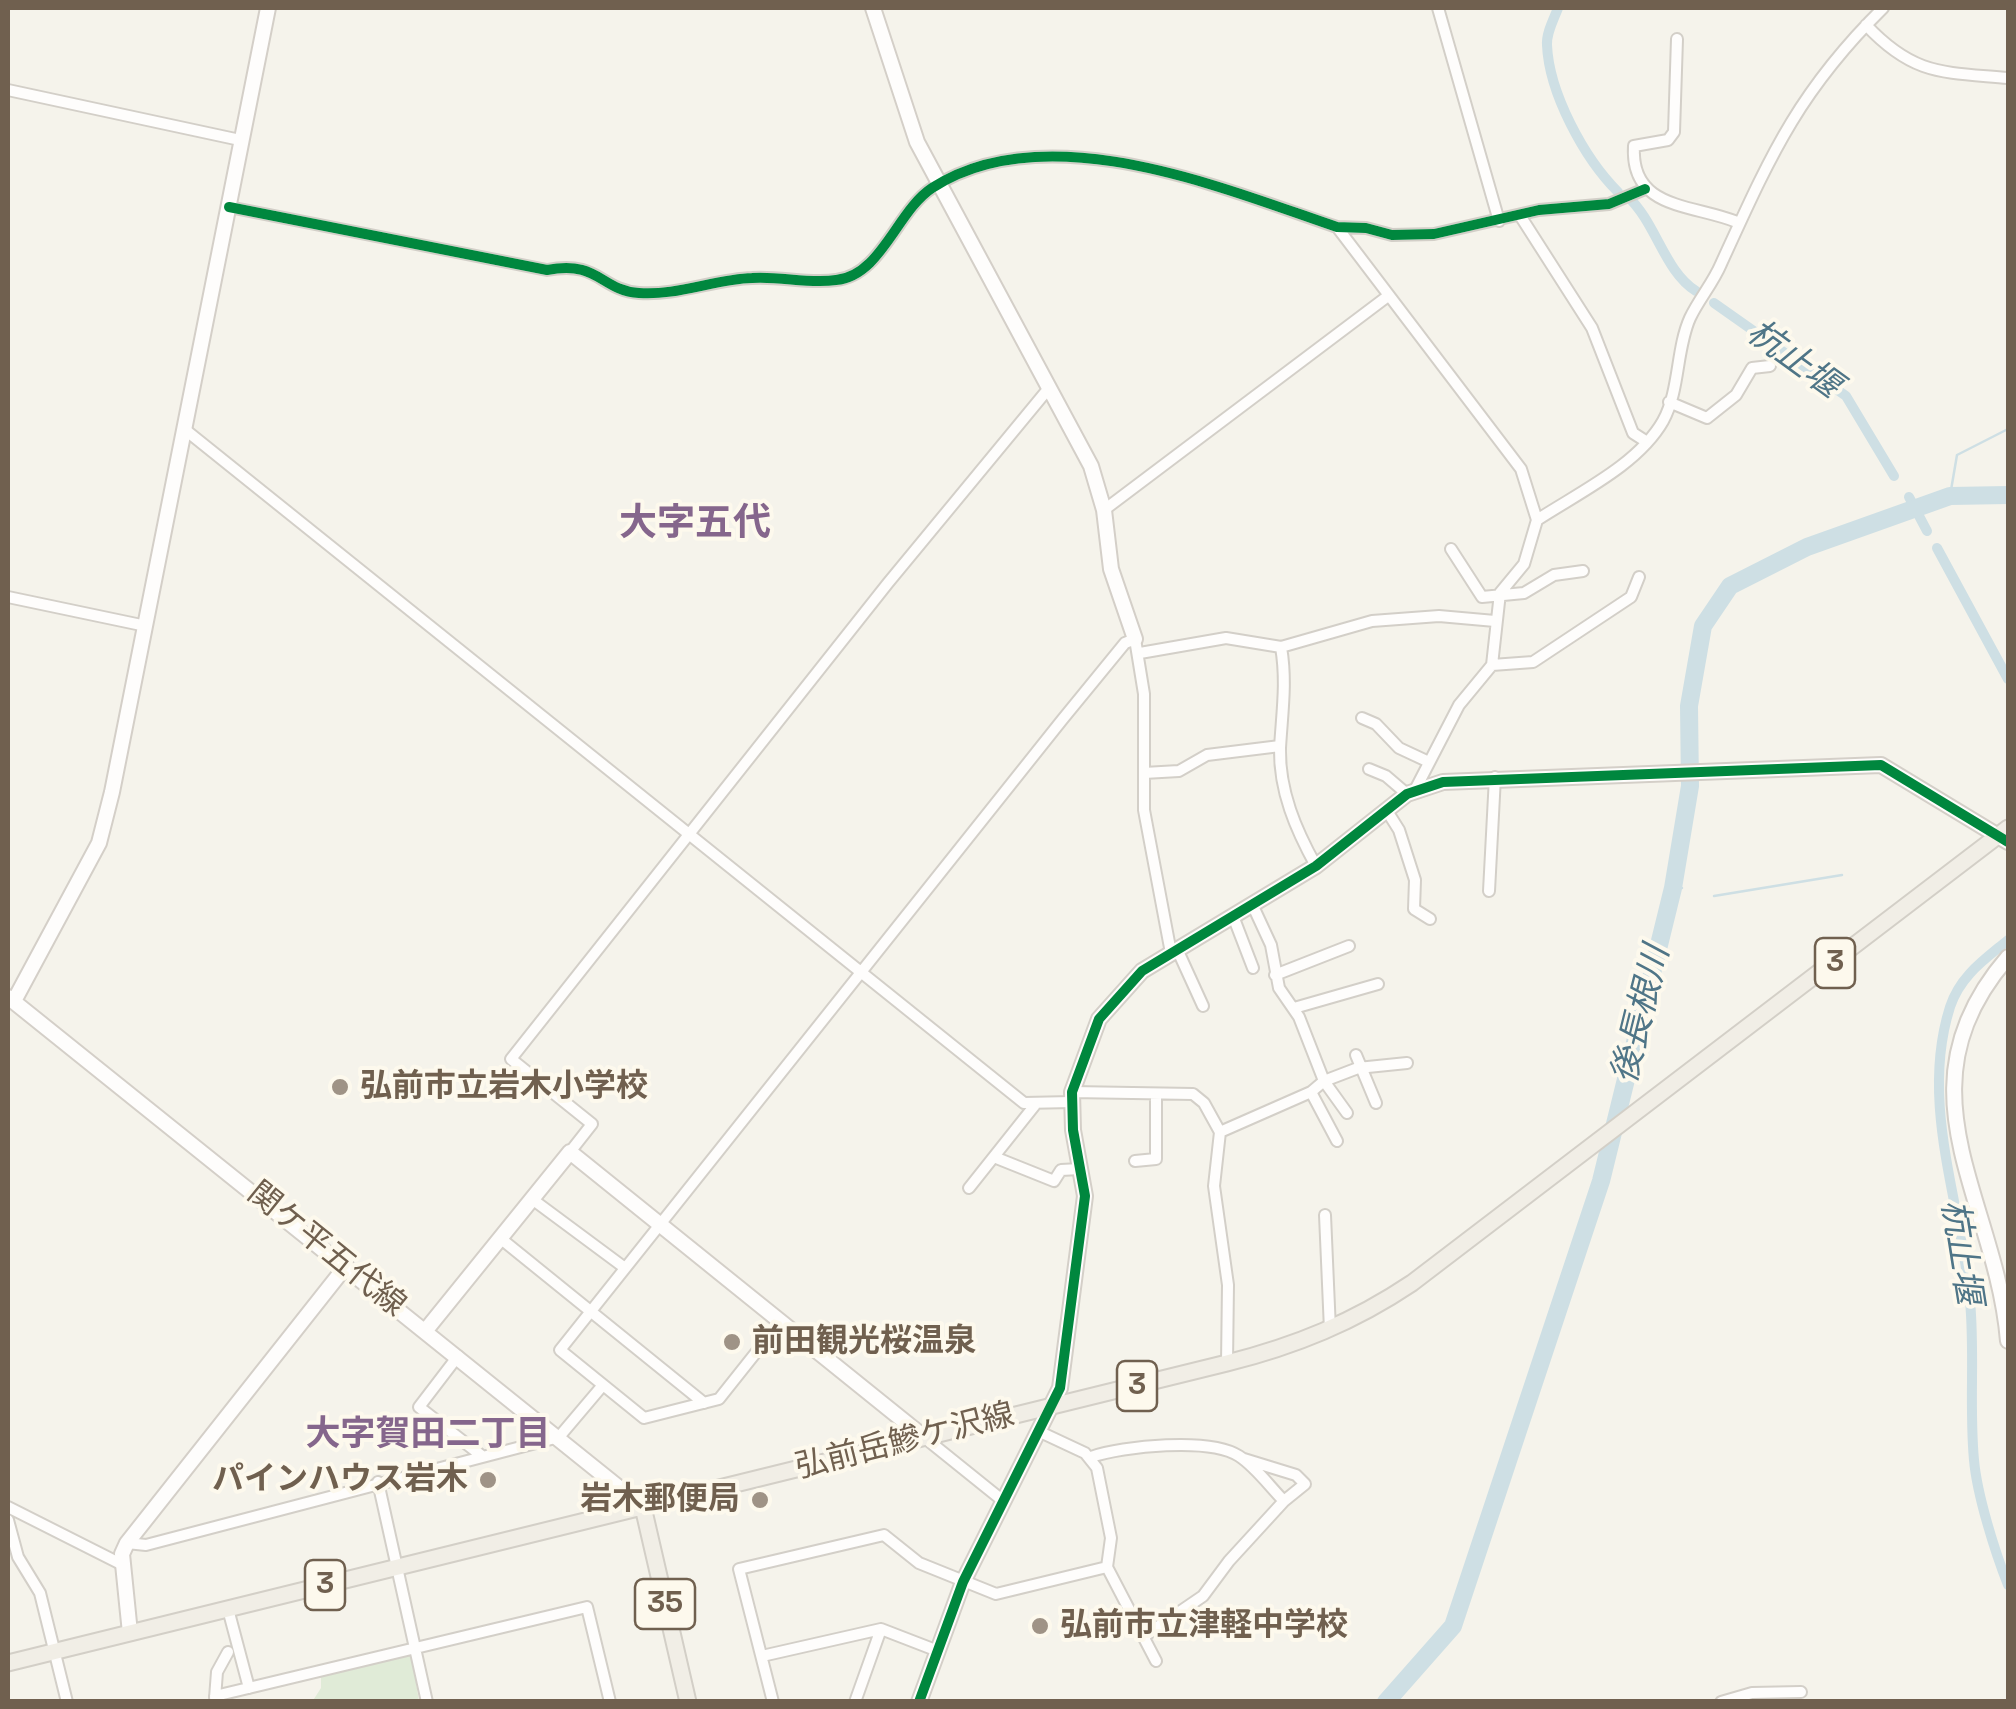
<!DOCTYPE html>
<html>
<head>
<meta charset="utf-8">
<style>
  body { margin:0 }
  #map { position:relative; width:2016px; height:1709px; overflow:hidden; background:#f5f3eb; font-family:"Space Grotesk",sans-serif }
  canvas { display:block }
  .frame { position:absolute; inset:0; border:10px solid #70604f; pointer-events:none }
</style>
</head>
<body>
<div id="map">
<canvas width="2016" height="1709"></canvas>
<div class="frame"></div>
</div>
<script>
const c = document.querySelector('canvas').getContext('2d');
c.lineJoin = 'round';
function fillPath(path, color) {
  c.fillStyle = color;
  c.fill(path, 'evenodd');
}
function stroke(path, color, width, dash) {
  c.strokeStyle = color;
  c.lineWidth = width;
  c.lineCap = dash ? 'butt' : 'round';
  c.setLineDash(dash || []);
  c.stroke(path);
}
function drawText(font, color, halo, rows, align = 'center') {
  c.font = font + ' "Space Grotesk","Noto Sans JP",sans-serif';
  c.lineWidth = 8;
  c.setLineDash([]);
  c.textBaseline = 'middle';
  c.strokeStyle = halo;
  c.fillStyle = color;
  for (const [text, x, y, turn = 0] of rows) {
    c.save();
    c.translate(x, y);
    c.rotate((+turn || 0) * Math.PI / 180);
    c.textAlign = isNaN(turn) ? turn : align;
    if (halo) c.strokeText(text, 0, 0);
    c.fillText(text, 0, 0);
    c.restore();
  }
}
const green = new Path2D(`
  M407 1655 412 1658 419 1701 312 1702 321 1688V1675Z`);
const stream = new Path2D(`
  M1950 496 1957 455 2008 429
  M1673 888H1682
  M1714 896 1842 875`);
const canal = new Path2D(`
  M1558 8C1554 19 1546 33 1547 45 1549 93 1584 158 1618 192
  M1627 196C1656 222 1664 271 1696 291
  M1714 303 1846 396 1894 476
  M1909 497 1927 531
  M1937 548 2008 679
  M2008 940C1984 960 1960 976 1950 1007 1919 1105 1962 1203 1970 1301 1975 1353 1969 1407 1974 1460 1977 1495 1995 1552 2008 1585`);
const river = new Path2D(`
  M1386 1702 1453 1626 1601 1181 1673 888 1690 786 1689 706 1703 626 1730 586 1807 547 1950 496 2008 495`);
const street = new Path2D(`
  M1438 8 1499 221
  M1866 25C1914 76 1943 72 2008 78
  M1677 39 1674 132 1668 140 1634 146C1630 210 1693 204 1737 222
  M8 90 240 140
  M229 207 547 270C599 260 600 290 639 293 676 296 716 279 752 278 780 276 809 284 836 280 881 276 897 211 932 188 1046 114 1222 188 1337 227L1366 228 1392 235 1434 234 1539 210 1609 204 1645 189
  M1521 217 1592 328 1633 433 1647 442
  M1337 227 1521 469 1537 520 1524 564 1500 593 1492 665 1459 705 1415 790
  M1669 402 1707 418 1736 395 1752 368 1770 366
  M183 428 1024 1103 1072 1102
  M1104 510 1388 296
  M1537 520C1578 493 1638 465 1663 421 1680 390 1676 349 1690 318 1699 299 1713 283 1721 264 1770 157 1797 93 1883 8
  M1451 549 1482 597 1524 593 1554 575 1583 571
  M8 597 146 626
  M1281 647C1287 682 1282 713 1280 748 1279 791 1296 830 1316 866
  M1140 653 1226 638 1281 647 1372 621 1439 616 1495 621
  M1492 665 1533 662 1631 597 1639 577
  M1362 718 1376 724 1399 748 1429 762
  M1369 769 1386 776 1407 794
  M1144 773 1179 771 1207 755 1280 746
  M1387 811 1399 830 1415 880 1414 909 1430 919
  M1489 891 1495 777
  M1233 916 1253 968
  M1177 949 1203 1006
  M1275 975 1349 946
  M1294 1008 1378 984
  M1356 1055 1376 1103
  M1072 1092 1193 1094 1204 1103 1220 1132 1214 1186 1228 1285 1227 1363
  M1311 1092 1337 1141
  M1347 1113 1324 1081 1358 1068 1407 1063
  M1220 1132 1311 1092 1324 1081 1299 1017 1279 988 1271 945 1252 904
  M570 1152 592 1124 511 1059 888 583 1049 388
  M994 1157 1054 1181 1061 1170 1080 1169
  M1135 1161 1156 1159V1094
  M969 1188 1035 1105
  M532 1199 625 1268
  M1325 1215 1330 1330
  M500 1238 704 1403
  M781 1321 719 1399 644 1418 560 1350 1062 720 1125 643 1135 639 1144 694V810L1171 953
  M458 1356 419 1407 482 1456
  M1038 1431 1085 1453 1097 1468 1111 1538 1107 1567 1156 1661
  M925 1438 1002 1500
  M1091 1457C1123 1446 1210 1437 1239 1456 1256 1467 1270 1487 1284 1501L1229 1561 1203 1596 1143 1637
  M1244 1459 1296 1475 1305 1484 1284 1501
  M378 1482 427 1702
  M8 1507 123 1565
  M8 1520 18 1557 40 1593 67 1702
  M127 1543 146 1545 559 1437 603 1385
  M228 1609 249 1688
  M762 1656 881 1629 938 1651
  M215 1696 587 1607 610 1702
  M215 1698 217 1672 228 1652
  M773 1702 739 1569 884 1535 919 1563 996 1594 1107 1567
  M855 1702 881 1629
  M1721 1702 1752 1693 1801 1692`);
const secondary = new Path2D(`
  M873 8 917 142 1091 466 1104 510 1111 569 1135 639
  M2008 957C1893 1090 1996 1198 2008 1341
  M8 997 643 1507
  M14 1001 99 843 112 792 268 8
  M426 1330 570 1152 925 1438
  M130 1633 122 1554 127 1543 346 1266
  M919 1702 963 1582 1060 1388 1085 1196 1073 1130 1072 1092 1099 1019 1142 971 1316 866 1407 794 1443 782 1881 765 2008 842`);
const primary = new Path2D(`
  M643 1507 688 1702
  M8 1663 1227 1363C1295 1346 1354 1322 1412 1283L2008 828`);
const cycleway = new Path2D(`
  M229 207 547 270C599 260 600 290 639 293 676 296 716 279 752 278 780 276 809 284 836 280 881 276 897 211 932 188 1046 114 1222 188 1337 227L1366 228 1392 235 1434 234 1539 210 1609 204 1645 189
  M919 1702 963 1582 1060 1388 1085 1196 1073 1130 1072 1092 1099 1019 1142 971 1316 866 1407 794 1443 782 1881 765 2008 842`);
const markers = [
  [340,1087,10,"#9f9386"],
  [732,1342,10,"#9f9386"],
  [488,1480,10,"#9f9386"],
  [760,1500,10,"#9f9386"],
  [1040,1626,10,"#9f9386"]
];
const shields = [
  [1835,963,40],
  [1137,1386,40],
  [325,1585,40],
  [665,1604,60]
];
const shieldNames = [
  ["3",1835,963],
  ["3",1137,1386],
  ["3",325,1585],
  ["35",665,1604]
];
const poiNames = [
  ["弘前市立岩木小学校",360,1087],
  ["前田観光桜温泉",752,1342],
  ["パインハウス岩木",468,1480,"right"],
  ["岩木郵便局",740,1500,"right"],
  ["弘前市立津軽中学校",1060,1626]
];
const streetNames = [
  ["関ケ平五代線",326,1250,39],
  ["弘前岳鰺ケ沢線",905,1442,-14]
];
const waterNames = [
  ["杭止堰",1793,360,36],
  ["後長根川",1642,1015,-76],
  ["杭止堰",1960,1252,81]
];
const neighbourhoodNames = [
  ["大字賀田二丁目",428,1436]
];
const quarterNames = [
  ["大字五代",695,525]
];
fillPath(green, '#e0ebd7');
stroke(stream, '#cedfe4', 2.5);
stroke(canal, '#cedfe4', 10);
stroke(river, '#cedfe4', 18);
stroke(street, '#d3cfc8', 14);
stroke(secondary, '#d4cfc8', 18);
stroke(primary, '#d3cfc7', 19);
stroke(street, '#fefdfc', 10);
stroke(secondary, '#fefdfc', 14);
stroke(primary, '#f1eee6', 15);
stroke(cycleway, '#00873e', 10);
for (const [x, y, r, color] of markers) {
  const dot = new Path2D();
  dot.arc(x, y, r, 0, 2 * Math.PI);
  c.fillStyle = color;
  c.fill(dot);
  stroke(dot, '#fdf9ed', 4);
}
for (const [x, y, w] of shields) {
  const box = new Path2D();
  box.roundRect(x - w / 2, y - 25, w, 50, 8);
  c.fillStyle = '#fdf9ed';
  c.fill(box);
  stroke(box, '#70604f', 2.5);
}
drawText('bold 30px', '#70604f', null, shieldNames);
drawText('bold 32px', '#70604f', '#fdf9ed', poiNames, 'left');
drawText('32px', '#70604f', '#fdf9ed', streetNames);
drawText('italic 35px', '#4f7587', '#fdf9ed', waterNames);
drawText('bold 35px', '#85668c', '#fdf9ed', neighbourhoodNames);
drawText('bold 38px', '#85668c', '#fdf9ed', quarterNames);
</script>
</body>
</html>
